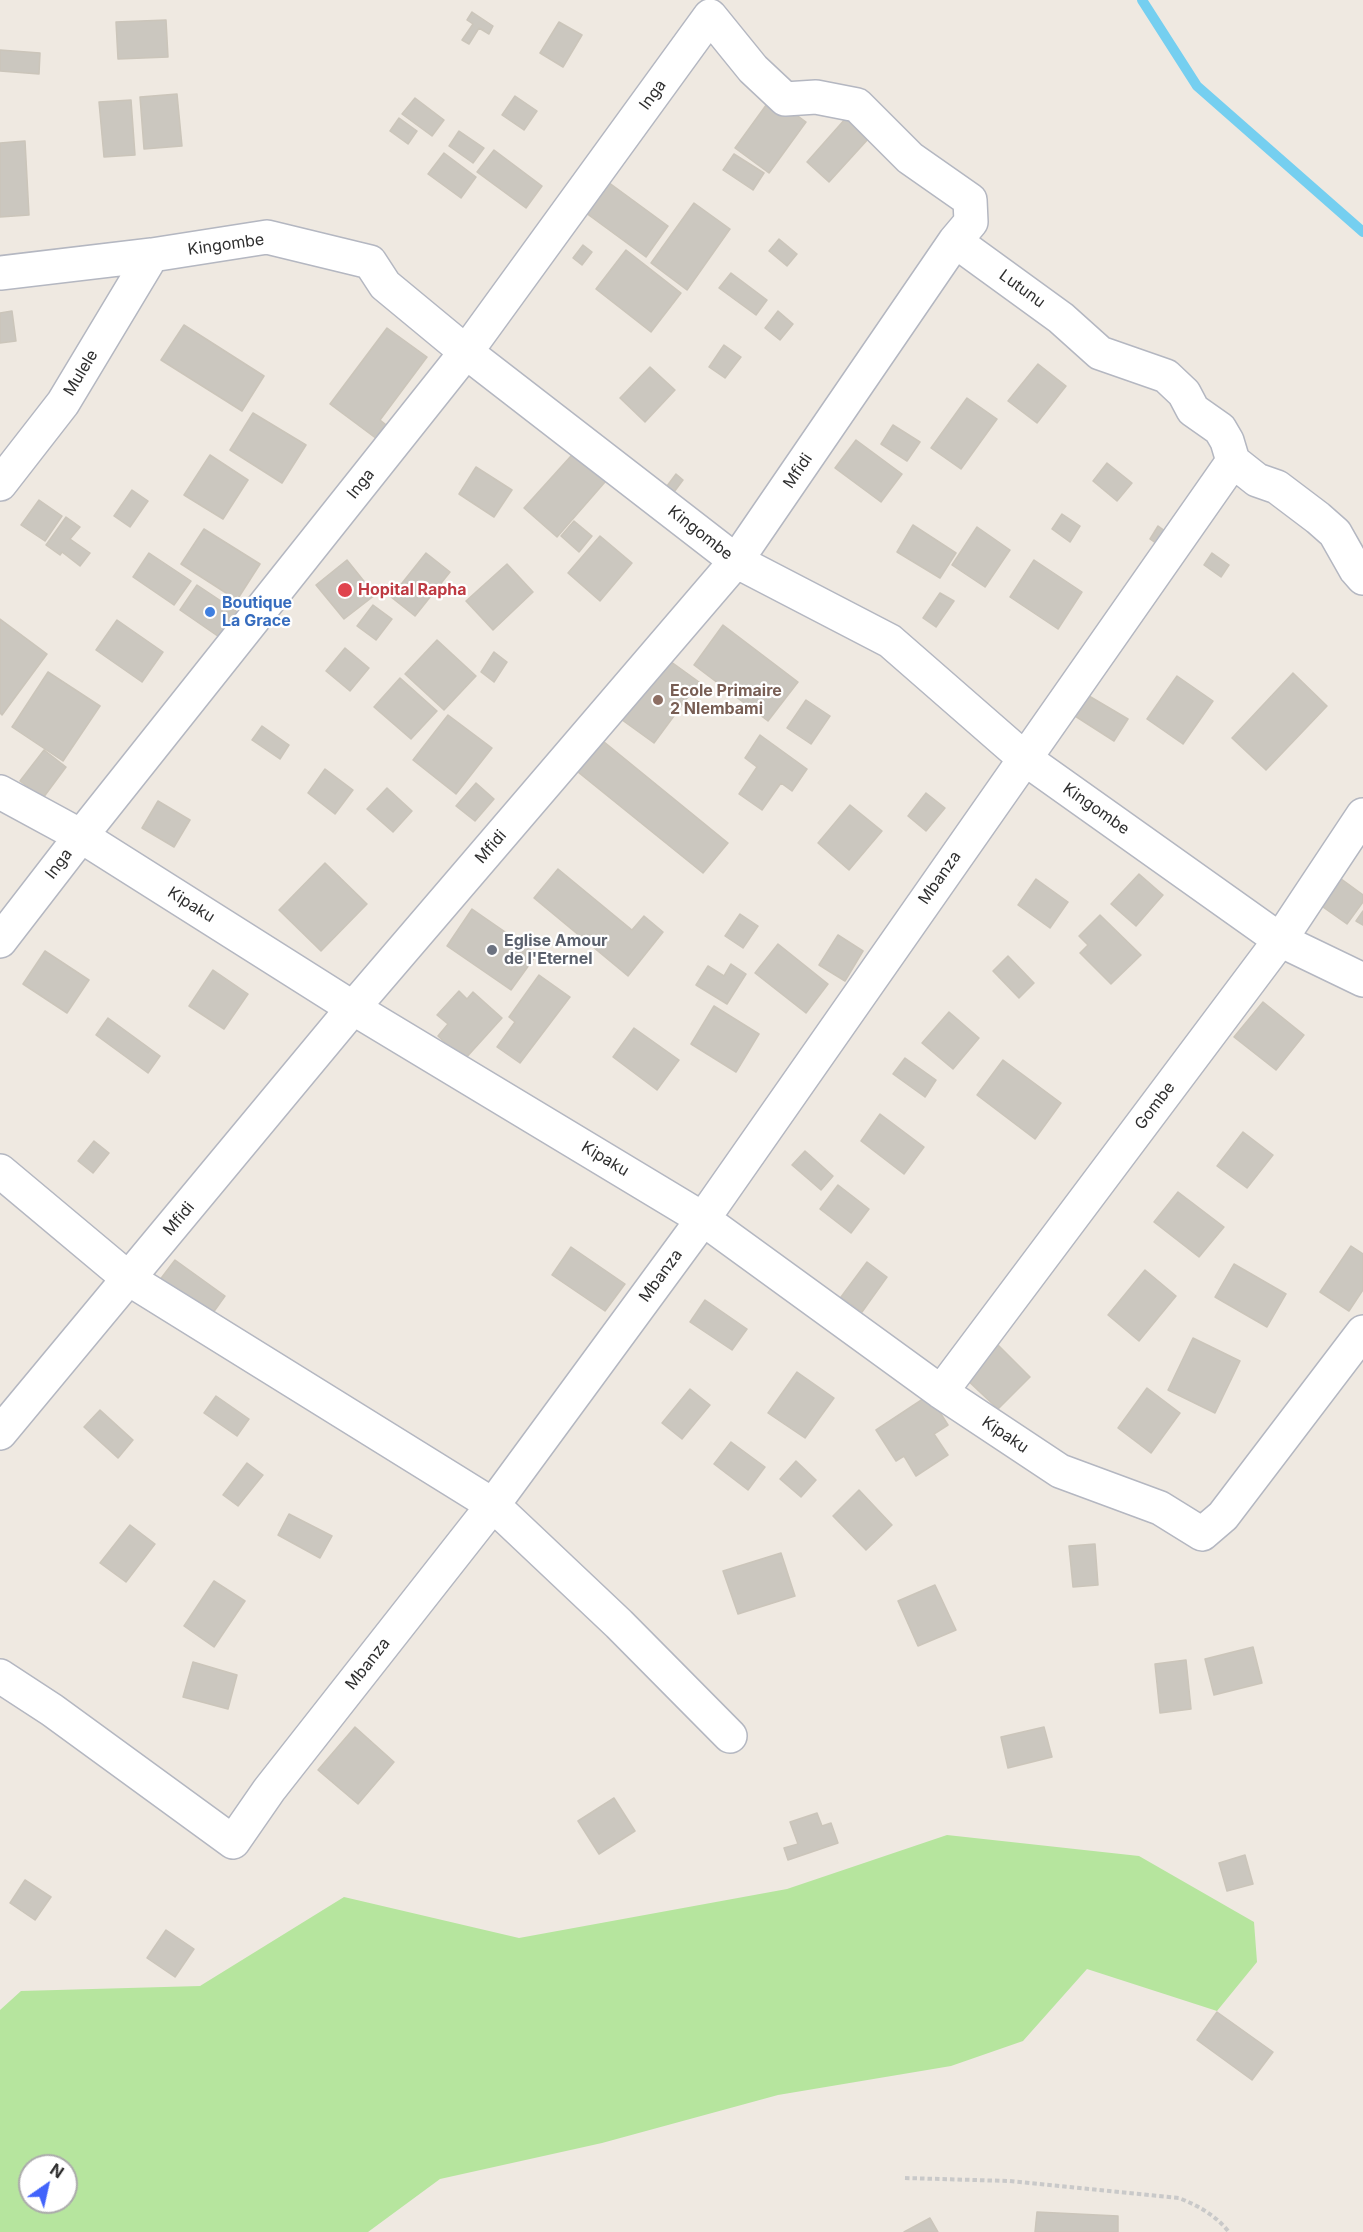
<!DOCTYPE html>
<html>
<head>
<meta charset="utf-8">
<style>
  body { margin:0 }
  #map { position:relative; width:1363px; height:2232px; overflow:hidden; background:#efe9e1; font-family:Inter,sans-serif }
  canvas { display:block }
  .north { position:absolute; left:18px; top:2154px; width:60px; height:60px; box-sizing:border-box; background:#fff; border:2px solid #ababab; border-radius:50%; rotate:34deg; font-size:16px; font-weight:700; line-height:24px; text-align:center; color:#2e2e2e }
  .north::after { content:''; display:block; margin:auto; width:21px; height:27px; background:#4264fb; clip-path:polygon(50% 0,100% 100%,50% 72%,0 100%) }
</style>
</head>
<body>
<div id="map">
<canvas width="1363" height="2232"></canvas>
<div class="north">N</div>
</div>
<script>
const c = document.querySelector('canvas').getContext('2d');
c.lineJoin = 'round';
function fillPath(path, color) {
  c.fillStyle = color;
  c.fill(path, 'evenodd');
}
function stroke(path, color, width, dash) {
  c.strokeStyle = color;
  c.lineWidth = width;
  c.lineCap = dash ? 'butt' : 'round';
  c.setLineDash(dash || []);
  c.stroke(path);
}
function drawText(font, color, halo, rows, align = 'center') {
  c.font = font + ' Inter,sans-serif';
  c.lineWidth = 4.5;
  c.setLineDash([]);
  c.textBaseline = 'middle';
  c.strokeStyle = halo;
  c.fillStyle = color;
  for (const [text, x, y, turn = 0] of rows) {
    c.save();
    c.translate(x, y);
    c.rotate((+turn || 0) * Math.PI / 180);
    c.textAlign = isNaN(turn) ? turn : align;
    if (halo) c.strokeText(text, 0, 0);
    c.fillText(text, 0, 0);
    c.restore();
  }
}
const green = new Path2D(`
  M947 1835 1139 1856 1254 1922 1257 1962 1217 2011 1087 1969 1023 2041 951 2066 778 2095 602 2143 440 2179 368 2232H0V2010L21 1991 200 1986 344 1897 519 1938 787 1889ZM30 2166H66V2202H30Z`);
const stream = new Path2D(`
  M1142 0 1197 86 1363 232`);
const building = new Path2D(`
  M472 12 493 26 489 34 479 28 469 44 462 40 473 24 467 20Z
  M166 20 168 57 118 59 116 22Z
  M559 22 582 35 563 67 540 53Z
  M0 50 40 53 39 74 0 71Z
  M177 94 182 146 144 149 140 97Z
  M515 96 537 111 524 130 502 115Z
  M772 97 806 122 769 173 735 148Z
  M415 98 444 120 432 136 402 114Z
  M131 100 135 155 104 157 99 102Z
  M399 118 417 131 408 144 390 131Z
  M846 118 869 138 829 182 807 162Z
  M459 131 484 148 473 163 449 146Z
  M25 141 29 215 0 217V143Z
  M494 150 542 186 526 208 477 172Z
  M444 153 476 177 461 198 428 174Z
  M734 154 764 173 753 190 723 170Z
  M608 182 668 226 646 257 586 213Z
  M694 203 730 229 687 290 651 263Z
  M779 239 797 254 787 266 769 251Z
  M583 245 592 252 582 265 573 258Z
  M626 250 681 293 651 332 596 289Z
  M731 273 767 300 756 315 719 288Z
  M12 311 16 341 0 343V313Z
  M778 311 793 324 780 340 765 328Z
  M184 325 264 376 242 411 161 360Z
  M387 328 427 357 380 420 395 432 385 445 330 404Z
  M724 345 741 357 725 378 709 367Z
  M1038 364 1066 386 1037 423 1008 401Z
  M650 367 675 390 645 422 620 398Z
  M967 398 997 419 961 469 931 448Z
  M253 413 306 445 282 483 230 450Z
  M893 425 920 442 907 461 881 444Z
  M856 440 902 474 881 502 835 468Z
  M580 446 612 474 557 537 524 508Z
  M210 455 248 480 223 519 184 495Z
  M1107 463 1132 483 1117 501 1093 481Z
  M476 467 512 490 494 517 459 494Z
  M676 474 683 480 674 492 667 486Z
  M132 490 148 501 130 527 114 516Z
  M39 500 62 516 45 541 21 525Z
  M1062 514 1080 526 1070 542 1052 529Z
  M66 517 80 527 70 539 90 553 80 566 62 552 60 555 46 545Z
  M574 521 592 536 579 552 561 536Z
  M913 525 956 553 940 578 897 552Z
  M1158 526 1168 533 1160 546 1150 539Z
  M977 527 1010 550 985 587 952 565Z
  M204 529 260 564 237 600 181 564Z
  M600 536 632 563 600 601 568 573Z
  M149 553 191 581 174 605 133 577Z
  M426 553 450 572 415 616 391 597Z
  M1212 553 1229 565 1221 577 1204 565Z
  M347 560 375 595 344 619 316 585Z
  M1034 560 1082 592 1058 629 1010 597Z
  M507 564 533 592 493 630 466 601Z
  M197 585 239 613 222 639 180 610Z
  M940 593 954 601 936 627 923 618Z
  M373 605 392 619 376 640 357 626Z
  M0 619 47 654 2 715 0 713Z
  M117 620 163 652 142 682 96 650Z
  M723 625 798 682 768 721 694 665Z
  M437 640 476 676 444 710 405 674Z
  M345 648 369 668 350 691 326 671Z
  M494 652 507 662 494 682 481 672Z
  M663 656 699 682 654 743 618 717Z
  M48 672 100 706 63 761 12 727Z
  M1293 673 1327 706 1266 770 1232 738Z
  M1177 676 1213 701 1183 744 1147 719Z
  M400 678 437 711 411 739 374 707Z
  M1089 696 1128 719 1114 741 1075 716Z
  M806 700 830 716 811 744 787 728Z
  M448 715 492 748 456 794 413 760Z
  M262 726 289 745 280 759 252 740Z
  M760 735 807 769 792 791 781 783 762 810 739 794 757 767 745 758Z
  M598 737 728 843 703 873 573 768Z
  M44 750 66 767 43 798 20 781Z
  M325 769 353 790 335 814 308 793Z
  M476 783 494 799 475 821 456 806Z
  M387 788 412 811 393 832 367 809Z
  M926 793 945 808 926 831 908 816Z
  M158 801 190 820 174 847 142 828Z
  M850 805 882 831 849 870 818 843Z
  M325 863 367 904 321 951 279 910Z
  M558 869 632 930 644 916 663 932 628 976 534 898Z
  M1333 873 1363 895V902L1347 924 1313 900Z
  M1139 874 1163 895 1136 926 1111 904Z
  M1036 879 1068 902 1050 928 1018 905Z
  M472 909 537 954 511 990 447 946Z
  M1363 911V925L1356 921Z
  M740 914 758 926 743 948 725 936Z
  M1100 915 1141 955 1111 984 1080 953 1088 945 1079 936Z
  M838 935 863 951 845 981 819 965Z
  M778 944 828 984 806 1013 755 973Z
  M45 951 89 980 67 1013 23 984Z
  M1008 956 1034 983 1019 998 993 971Z
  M731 964 746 974 727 1004 696 985 708 966 724 976Z
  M213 970 248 994 224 1029 189 1006Z
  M539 975 570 997 520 1063 497 1047 515 1022 509 1017Z
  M459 991 467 999 473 992 502 1018 464 1060 438 1036 448 1024 437 1015Z
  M1263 1002 1304 1035 1276 1070 1234 1037Z
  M714 1006 759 1034 736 1072 691 1044Z
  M949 1012 979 1038 953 1069 922 1043Z
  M108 1018 160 1056 148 1073 96 1035Z
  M634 1028 679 1060 657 1090 613 1057Z
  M905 1058 936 1080 925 1097 893 1074Z
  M1003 1060 1061 1103 1035 1139 977 1095Z
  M880 1114 924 1147 904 1174 861 1141Z
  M1243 1132 1273 1155 1247 1188 1217 1166Z
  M94 1141 109 1153 93 1173 78 1161Z
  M805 1151 833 1176 821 1190 792 1165Z
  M838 1185 869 1209 851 1233 820 1209Z
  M1178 1192 1224 1227 1199 1257 1154 1222Z
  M1351 1246 1363 1254V1290L1349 1311 1320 1292Z
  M571 1247 625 1284 605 1311 552 1275Z
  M175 1260 225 1296 210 1317 159 1281Z
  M867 1262 887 1277 862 1312 841 1297Z
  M1234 1264 1286 1294 1267 1327 1215 1297Z
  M1145 1270 1176 1296 1139 1341 1108 1315Z
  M705 1300 747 1329 732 1350 690 1322Z
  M1193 1338 1240 1361 1215 1413 1168 1390Z
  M998 1345 1030 1377 998 1409 965 1378Z
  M797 1372 834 1398 805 1438 768 1413Z
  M1147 1388 1180 1413 1151 1453 1118 1428Z
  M690 1389 710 1405 682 1439 662 1423Z
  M929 1395 948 1425 934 1434 948 1455 916 1476 904 1456 896 1461 876 1430Z
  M216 1396 249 1419 237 1436 204 1413Z
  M100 1410 133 1440 118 1458 84 1427Z
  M731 1442 765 1467 748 1490 714 1464Z
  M796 1461 816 1480 801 1497 780 1479Z
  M247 1463 263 1475 238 1506 223 1495Z
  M859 1490 892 1525 866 1550 833 1516Z
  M289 1514 332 1536 320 1558 278 1535Z
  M130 1525 155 1544 126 1582 100 1563Z
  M1095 1544 1098 1585 1073 1587 1069 1546Z
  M781 1553 795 1596 738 1614 723 1571Z
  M214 1581 245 1601 214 1647 184 1626Z
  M935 1585 956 1630 918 1646 898 1601Z
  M1253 1647 1262 1683 1214 1695 1205 1659Z
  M1186 1660 1191 1709 1160 1713 1155 1664Z
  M193 1662 237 1675 228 1709 183 1697Z
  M355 1727 394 1762 358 1804 318 1770Z
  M1044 1727 1052 1757 1008 1768 1001 1737Z
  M614 1798 635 1831 599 1854 578 1821Z
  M817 1813 822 1826 831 1823 838 1843 788 1860 784 1848 798 1844 790 1822Z
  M1245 1855 1253 1884 1227 1891 1219 1863Z
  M25 1880 51 1897 35 1920 10 1903Z
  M166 1930 194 1949 175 1977 147 1958Z
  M1217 2012 1273 2052 1252 2080 1197 2040Z
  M1037 2212 1118 2216V2232H1035Z
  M930 2218 938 2232H904Z`);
const path = new Path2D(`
  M905 2178 1009 2181 1179 2198C1199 2206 1215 2215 1229 2232`);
const minor = new Path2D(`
  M0 273 152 255 267 237 370 262 385 285 466 352 736 561 890 641 1024 758 1280 940 1363 980
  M0 484 63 403 152 255
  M0 792 81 836 353 1008 703 1219 941 1392 1060 1471 1160 1508 1202 1534 1223 1516 1363 1332
  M0 941 81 836 466 352 710 16 753 69 785 99 816 97 857 105 910 158 970 200 971 222 955 241 1061 318 1100 353 1166 376 1184 393 1193 410 1220 429 1227 441 1233 461 1257 480 1277 487 1318 518 1335 533 1356 570 1363 578
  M0 1171 129 1279 493 1505 619 1624 730 1736
  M941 1392 1280 940 1363 815
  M0 1433 353 1008 736 561 955 241
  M0 1676 52 1710 233 1842 269 1790 493 1505 703 1219 1233 461`);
const markers = [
  [345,590,8,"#e0444e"],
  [210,612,6,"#3f7fe0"],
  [658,700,6,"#8d6e63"],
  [492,950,6,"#6b7280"]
];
const streetNames = [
  ["Inga",653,95,-54],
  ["Kingombe",226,245,-8],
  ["Lutunu",1022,289,36],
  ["Mulele",81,373,-59],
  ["Mfidi",798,471,-56],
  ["Inga",361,484,-51],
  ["Kingombe",700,533,38],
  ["Kingombe",1096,809,35],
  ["Mfidi",491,847,-49],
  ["Inga",59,864,-53],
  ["Mbanza",940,878,-55],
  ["Kipaku",191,905,32],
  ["Gombe",1155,1106,-53],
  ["Kipaku",605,1159,31],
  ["Mfidi",179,1219,-50],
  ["Mbanza",661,1276,-54],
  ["Kipaku",1005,1435,34],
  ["Mbanza",368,1664,-52]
];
const healthNames = [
  ["Hopital Rapha",358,590]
];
const shopNames = [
  ["Boutique",222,603],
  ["La Grace",222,621]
];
const educationNames = [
  ["Ecole Primaire",670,691],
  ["2 Nlembami",670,709]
];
const worshipNames = [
  ["Eglise Amour",504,941],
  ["de l'Eternel",504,959]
];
fillPath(green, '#b6e59e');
stroke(stream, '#75cff0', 10);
fillPath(building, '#cbc7bf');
stroke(building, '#cbc5ba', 1.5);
stroke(minor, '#b4b7c1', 36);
stroke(path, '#c9c9c9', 4, [4.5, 3]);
stroke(minor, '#fff', 33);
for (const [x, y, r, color] of markers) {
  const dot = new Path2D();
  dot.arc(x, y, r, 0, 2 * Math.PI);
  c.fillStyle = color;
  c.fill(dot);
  stroke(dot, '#fff', 2);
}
drawText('16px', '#2e2e2e', '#fff', streetNames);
drawText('bold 16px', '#be3a42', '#fff', healthNames, 'left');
drawText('bold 16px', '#366cbe', '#fff', shopNames, 'left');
drawText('bold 16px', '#785e54', '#fff', educationNames, 'left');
drawText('bold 16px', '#5b616d', '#fff', worshipNames, 'left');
</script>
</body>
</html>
